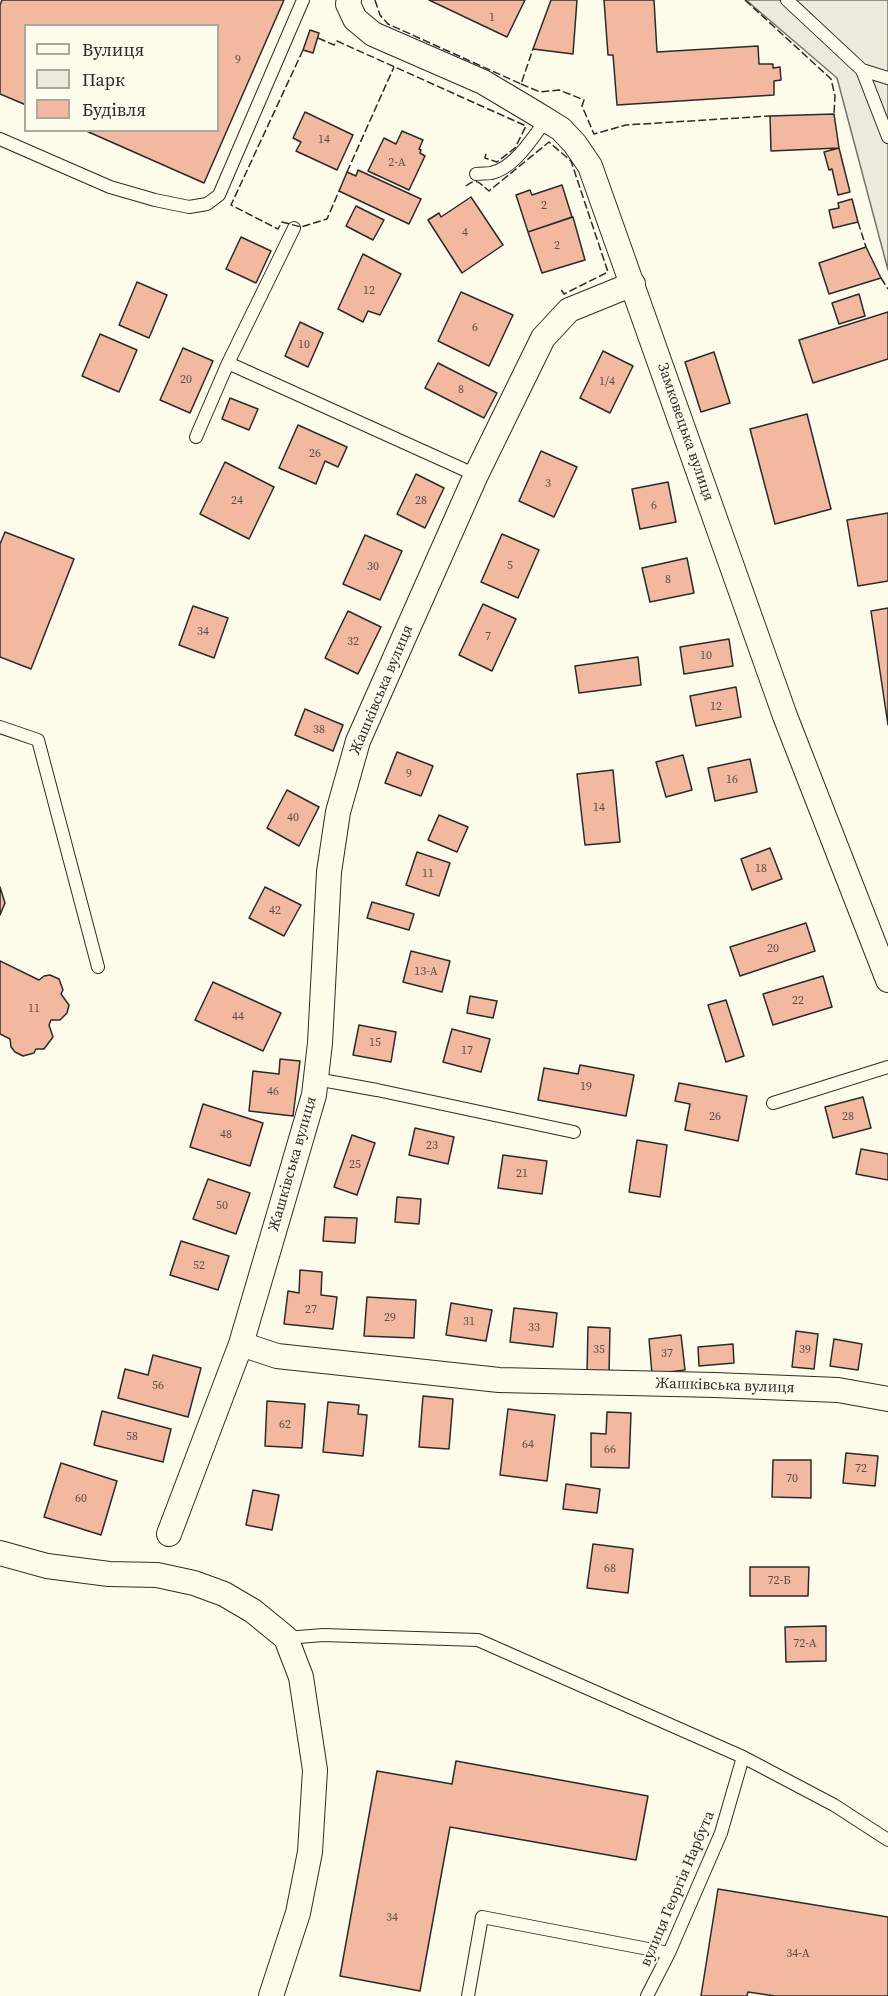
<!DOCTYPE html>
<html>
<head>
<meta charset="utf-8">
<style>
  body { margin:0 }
  #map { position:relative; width:888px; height:1996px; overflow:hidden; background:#fdfbea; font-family:"Source Serif 4",serif }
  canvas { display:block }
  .legend { position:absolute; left:24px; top:24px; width:195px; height:108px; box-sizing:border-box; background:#fdfbea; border:2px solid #a9a89e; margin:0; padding:8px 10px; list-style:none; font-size:18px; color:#2b2b2b }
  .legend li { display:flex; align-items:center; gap:12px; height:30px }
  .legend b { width:30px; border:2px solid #a9a89e }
</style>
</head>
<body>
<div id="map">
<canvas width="888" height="1996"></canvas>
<ul class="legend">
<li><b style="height:8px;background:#fdfbea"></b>Вулиця</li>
<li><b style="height:16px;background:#ecebdb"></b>Парк</li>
<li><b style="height:16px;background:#f2b8a0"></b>Будівля</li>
</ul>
</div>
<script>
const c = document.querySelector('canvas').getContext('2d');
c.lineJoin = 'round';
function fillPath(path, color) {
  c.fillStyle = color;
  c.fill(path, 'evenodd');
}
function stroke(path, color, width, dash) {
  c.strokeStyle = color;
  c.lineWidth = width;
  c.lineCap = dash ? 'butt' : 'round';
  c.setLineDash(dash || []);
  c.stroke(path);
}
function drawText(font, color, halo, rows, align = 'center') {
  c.font = font + ' "Source Serif 4",serif';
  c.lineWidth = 4.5;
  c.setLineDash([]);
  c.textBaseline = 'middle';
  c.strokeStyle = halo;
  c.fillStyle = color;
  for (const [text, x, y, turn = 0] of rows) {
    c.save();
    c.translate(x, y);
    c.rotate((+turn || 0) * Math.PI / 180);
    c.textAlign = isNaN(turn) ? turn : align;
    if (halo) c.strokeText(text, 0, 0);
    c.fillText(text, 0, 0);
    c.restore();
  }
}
const green = new Path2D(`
  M746 0H888V270L837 78Z`);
const building = new Path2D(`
  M2 0H284L204 183 84 130H218V26H26V105L0 94V5Z
  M429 0H525L507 37Z
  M551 0H577L573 54 533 49Z
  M604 0H654L657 52 758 46 759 64H773V68L780 67 781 80 774 81V95L617 105 613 55H608Z
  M310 30 319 33 313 53 303 50Z
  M305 112 353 135 337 170 296 151 301 142 293 138Z
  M834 114 839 148 771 151 770 116Z
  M402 131 423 140 419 149 421 150 420 153 425 156 409 190 368 171 384 138 396 144Z
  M839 148 850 192 838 195 832 169 829 170 824 152Z
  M358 170 421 199 409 224 339 191 347 172 356 176Z
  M562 185 572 217 528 232 516 195 530 190 532 195Z
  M471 197 503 245 462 273 428 220 439 213 441 217Z
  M852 199 858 222 833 228 829 210 839 208 838 203Z
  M356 206 384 220 373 240 346 226Z
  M573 217 585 260 542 273 528 232Z
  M241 237 271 251 256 283 226 269Z
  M866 247 881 278 829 294 819 263Z
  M363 254 401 274 380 315 368 311 363 322 338 309Z
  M137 282 167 295 149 338 119 325Z
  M461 292 513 315 489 366 438 341Z
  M859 294 865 316 839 324 832 303Z
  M888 312V359L813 383 799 340Z
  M300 322 323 333 308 367 285 356Z
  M100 334 137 350 119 392 82 376Z
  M183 348 213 361 190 413 160 400Z
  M603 351 633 366 610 413 580 398Z
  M714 352 730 403 701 412 685 362Z
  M438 363 497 393 484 418 425 388Z
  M230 398 258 409 249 430 222 419Z
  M807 414 831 509 775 524 750 429Z
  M298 425 347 447 338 467 325 461 316 484 279 468Z
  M541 451 577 467 554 517 519 501Z
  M225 462 274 487 249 539 200 514Z
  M416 474 444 488 425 528 397 514Z
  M668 482 676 522 640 529 632 489Z
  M888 513V581L858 586 847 520Z
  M5 532 74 559 31 669 0 657V544Z
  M502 534 539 550 518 598 481 582Z
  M365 535 402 551 380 600 343 584Z
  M687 558 694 593 650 602 642 568Z
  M483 604 516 619 492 671 459 655Z
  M193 606 228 618 214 658 179 645Z
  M888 608V725L871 611Z
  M348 611 381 627 358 674 325 658Z
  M729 639 733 666 684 674 680 647Z
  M638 657 641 685 579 693 575 666Z
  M736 687 741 717 696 726 690 696Z
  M305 709 343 725 333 751 295 735Z
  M397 752 433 766 421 796 385 783Z
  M683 755 692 790 666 797 656 762Z
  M750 759 757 792 715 801 708 768Z
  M613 770 620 842 585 845 577 774Z
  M287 790 319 807 299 846 267 828Z
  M439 815 468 827 457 852 428 840Z
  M770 848 782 879 752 890 741 859Z
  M417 852 450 863 439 896 406 885Z
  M0 887 5 903 0 915Z
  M265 887 301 905 284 936 249 918Z
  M372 902 414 914 409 930 367 918Z
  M806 923 815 951 740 976 730 947Z
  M411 951 450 961 442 992 403 982Z
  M0 961 39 980 44 976 50 975 59 979 63 990 61 994 69 1005 67 1013 60 1020H51L49 1025 53 1037 44 1049H36L34 1053 23 1056 15 1052 11 1047 10 1039 0 1034Z
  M823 976 832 1007 773 1025 763 994Z
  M213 982 281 1013 263 1051 195 1020Z
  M470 996 497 1001 493 1018 467 1013Z
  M726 1000 744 1056 726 1062 708 1005Z
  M359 1025 396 1032 391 1062 353 1055Z
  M452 1029 490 1039 481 1072 443 1062Z
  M280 1059 300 1061 293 1116 249 1111 253 1071 279 1074Z
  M580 1065 634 1075 626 1116 538 1100 544 1068 578 1074Z
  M679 1083 747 1096 738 1141 685 1130 690 1104 675 1101Z
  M863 1097 871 1128 833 1138 825 1107Z
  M203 1104 263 1123 250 1166 190 1147Z
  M415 1128 454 1137 448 1164 409 1155Z
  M352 1135 375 1143 357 1195 334 1187Z
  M637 1140 667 1145 660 1197 629 1192Z
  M861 1149 888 1154V1180L856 1174Z
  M503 1155 547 1161 542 1194 498 1188Z
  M208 1179 250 1193 236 1234 193 1219Z
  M397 1197 421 1199 419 1224 395 1222Z
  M325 1217 357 1218 355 1243 323 1241Z
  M181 1241 229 1256 218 1290 170 1275Z
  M300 1270 322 1272 321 1295 337 1297 333 1329 284 1324 288 1291 299 1293Z
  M367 1297 416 1300 414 1338 364 1336Z
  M451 1303 492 1310 486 1341 446 1335Z
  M514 1308 557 1313 553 1347 510 1342Z
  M588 1327 610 1328 609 1373H587Z
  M796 1331 818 1334 814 1369 792 1367Z
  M681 1335 685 1370 652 1374 649 1339Z
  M834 1339 862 1344 858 1370 830 1366Z
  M733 1344 734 1363 699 1366 698 1347Z
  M153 1355 201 1368 188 1417 118 1398 125 1369 148 1375Z
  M423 1396 453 1399 449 1449 419 1447Z
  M267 1401 305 1404 302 1448 265 1446Z
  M328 1402 359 1405 358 1414 367 1415 363 1456 323 1452Z
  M508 1409 555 1415 547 1481 500 1475Z
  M102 1411 171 1429 163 1462 94 1445Z
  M607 1412 631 1413 629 1468 591 1467V1433L606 1434Z
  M846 1453 878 1456 875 1486 843 1483Z
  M773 1460H811V1498L772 1497Z
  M61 1463 117 1481 101 1535 44 1517Z
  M566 1484 600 1489 597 1513 563 1509Z
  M253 1490 279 1495 272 1530 246 1525Z
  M593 1544 633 1549 628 1593 587 1588Z
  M750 1567H809L808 1596H750Z
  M826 1626V1661L786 1662 785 1627Z
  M456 1761 648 1796 636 1860 450 1827 420 1991 340 1976 377 1771 452 1784Z
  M718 1889 888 1917V1996H775L748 1992 747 1996H701Z`);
const lane = new Path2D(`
  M787 0 862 70 888 137
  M862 70 888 78
  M0 139 110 187 155 200 189 207 207 204 219 195 303 0
  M476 174C481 173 486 174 491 173 514 169 533 137 546 120
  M228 363 476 475
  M196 437 228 363 294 228
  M0 727 38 740 98 967
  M316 1079 377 1090 574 1132
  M773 1103 888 1067
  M286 1638 323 1635 478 1640 743 1757 834 1805 888 1840
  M468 1996 482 1917 669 1953
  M647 1996 669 1953 721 1833 743 1757`);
const street = new Path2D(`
  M349 0 348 4 355 19 373 34 483 82 535 113 561 129 575 144 590 166 785 716 888 980
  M241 1344 277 1356 499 1380 715 1385 838 1390 888 1399
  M169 1534 241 1344 314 1095 320 1043 329 872 338 812 358 741 476 475 543 338 569 310 633 284
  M0 1553 47 1566 109 1574 157 1575 194 1583 224 1594 253 1611 286 1638 301 1677 315 1770 310 1852 298 1913 271 1996`);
const fence = new Path2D(`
  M375 0 380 15 388 24 521 84 533 49
  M745 0 831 79 835 96 834 114
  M318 38 334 45 337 41 526 126 515 148 497 162 485 158 486 153
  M303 50 231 205 278 229 282 222 301 227 327 219 339 191
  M521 84 540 92 559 90 584 100 582 106 594 134 626 125 770 116
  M347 172 394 67
  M466 186C477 177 479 183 489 191L549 142 571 161 608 272 564 294 560 288
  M858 222 866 247
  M881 278 888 289`);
const numberNames = [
  ["1",492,18],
  ["9",238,60],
  ["14",324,140],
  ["2-А",397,163],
  ["2",544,206],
  ["4",465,233],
  ["2",557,246],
  ["12",369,291],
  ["6",475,328],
  ["10",304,345],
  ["20",186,380],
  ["1/4",607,382],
  ["8",461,390],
  ["26",315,454],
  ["3",548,484],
  ["24",237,501],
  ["28",421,501],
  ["6",654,506],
  ["5",510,566],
  ["30",373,567],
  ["8",668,580],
  ["34",203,632],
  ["7",488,637],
  ["32",353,642],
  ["10",706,656],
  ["12",716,707],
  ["38",319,730],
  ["9",409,774],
  ["16",732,780],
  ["14",599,808],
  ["40",293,818],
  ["18",761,869],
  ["11",428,874],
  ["42",275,911],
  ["20",773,949],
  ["13-А",426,972],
  ["22",798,1001],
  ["11",34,1009],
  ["44",238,1017],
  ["15",375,1043],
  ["17",467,1051],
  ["19",586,1087],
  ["46",273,1092],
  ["26",715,1117],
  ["28",848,1117],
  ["48",226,1135],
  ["23",432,1146],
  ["25",355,1165],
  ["21",522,1174],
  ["50",222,1206],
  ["52",199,1266],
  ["27",311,1310],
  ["29",390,1318],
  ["31",469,1322],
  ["33",534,1328],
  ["35",599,1350],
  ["39",805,1350],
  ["37",667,1354],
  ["56",158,1386],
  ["62",285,1425],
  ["58",132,1437],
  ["64",528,1445],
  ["66",610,1450],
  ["72",861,1469],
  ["70",792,1479],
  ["60",81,1499],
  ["68",610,1569],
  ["72-Б",779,1581],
  ["72-А",805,1644],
  ["34",392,1918],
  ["34-А",798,1954]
];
const streetNames = [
  ["Замковецька вулиця",685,432,71],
  ["Жашківська вулиця",382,690,-67],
  ["Жашківська вулиця",293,1164,-74],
  ["Жашківська вулиця",725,1386,2],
  ["вулиця Георгія Нарбута",678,1889,-67]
];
fillPath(green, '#ecebdb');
stroke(green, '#74746e', 1.5);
fillPath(building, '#f2b8a0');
stroke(building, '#2b2b2b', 1.5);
stroke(lane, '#2b2b2b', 14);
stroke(street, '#2b2b2b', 26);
stroke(lane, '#fdfbea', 12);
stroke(street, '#fdfbea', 24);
stroke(fence, '#2b2b2b', 1.5, [8, 3]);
drawText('12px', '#5d4e48', null, numberNames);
drawText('15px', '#2b2b2b', '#fdfbea', streetNames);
</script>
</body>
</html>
